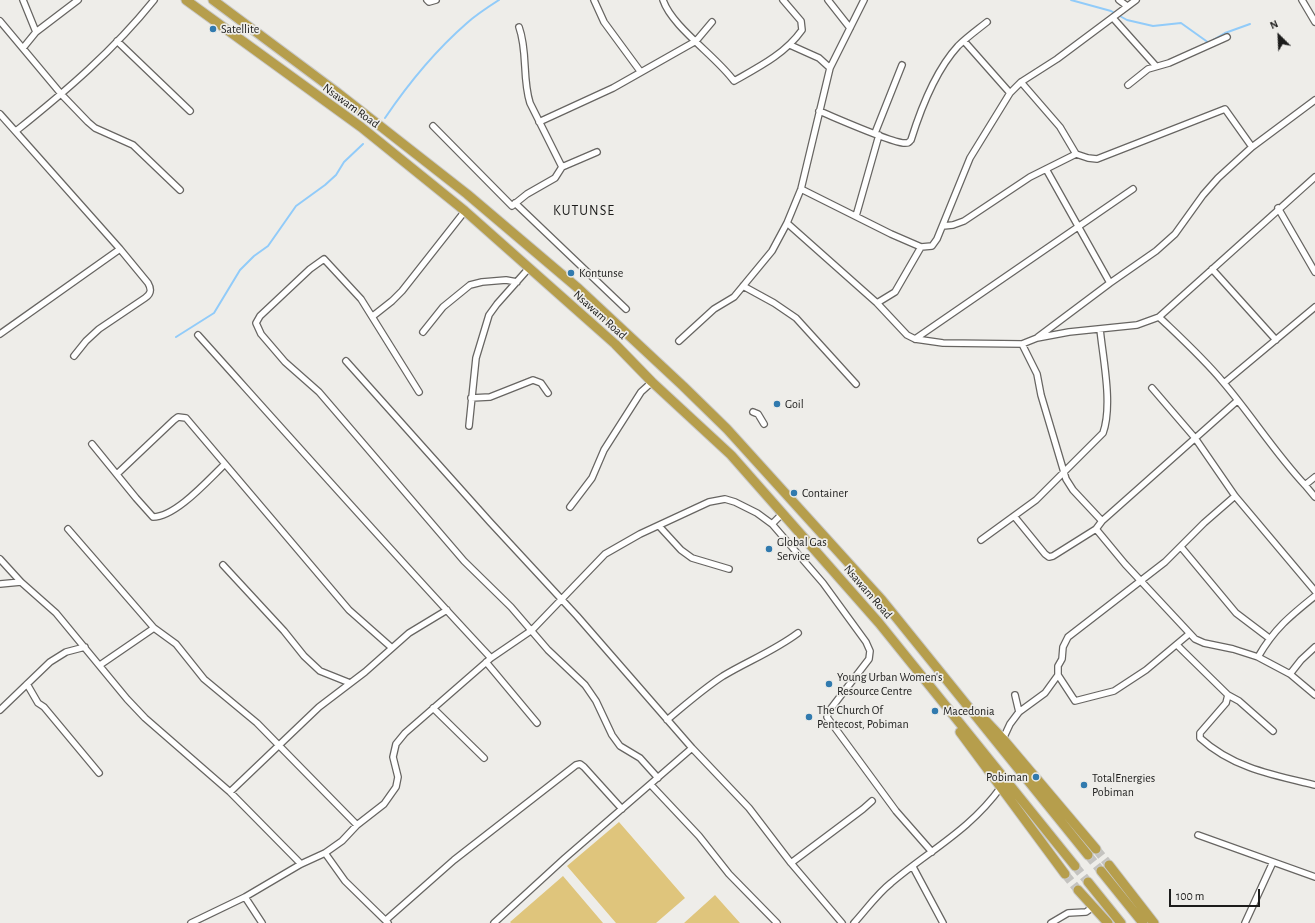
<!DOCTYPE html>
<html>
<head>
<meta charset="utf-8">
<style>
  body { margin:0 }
  #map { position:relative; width:1315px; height:923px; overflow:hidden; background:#eeede9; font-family:"Alegreya Sans",sans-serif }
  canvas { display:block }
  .north { position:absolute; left:1259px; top:16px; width:40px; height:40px; -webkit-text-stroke:3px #eeede9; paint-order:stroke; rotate:336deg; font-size:11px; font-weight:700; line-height:16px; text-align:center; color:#1c1c1b }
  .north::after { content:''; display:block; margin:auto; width:14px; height:18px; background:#1c1c1b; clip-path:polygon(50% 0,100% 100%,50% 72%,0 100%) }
  .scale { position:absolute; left:1169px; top:889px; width:91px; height:18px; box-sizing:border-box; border:2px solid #1c1c1b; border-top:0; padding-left:5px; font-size:12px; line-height:14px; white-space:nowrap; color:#1c1c1b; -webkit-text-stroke:3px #eeede9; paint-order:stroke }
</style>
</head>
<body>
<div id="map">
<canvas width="1315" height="923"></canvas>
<div class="north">N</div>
<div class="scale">100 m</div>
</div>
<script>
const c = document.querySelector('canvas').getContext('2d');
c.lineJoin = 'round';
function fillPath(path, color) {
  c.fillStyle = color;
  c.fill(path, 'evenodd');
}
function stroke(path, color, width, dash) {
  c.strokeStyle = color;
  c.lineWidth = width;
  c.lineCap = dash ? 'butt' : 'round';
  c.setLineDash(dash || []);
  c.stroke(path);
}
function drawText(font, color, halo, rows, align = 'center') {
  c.font = font + ' "Alegreya Sans",sans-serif';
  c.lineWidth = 3.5;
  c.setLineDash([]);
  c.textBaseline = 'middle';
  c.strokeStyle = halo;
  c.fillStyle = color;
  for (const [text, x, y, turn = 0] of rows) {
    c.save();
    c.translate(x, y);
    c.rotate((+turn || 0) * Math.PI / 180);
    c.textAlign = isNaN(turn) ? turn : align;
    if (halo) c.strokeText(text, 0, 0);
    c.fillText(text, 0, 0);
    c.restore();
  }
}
const green = new Path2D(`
  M619 822 685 898 656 923H616L567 866Z
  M563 876 603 923H511L510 922Z
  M715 895 740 923H684Z`);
const stream = new Path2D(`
  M1071 0 1111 11 1127 20 1153 26 1181 23 1209 43
  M1213 40 1225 33 1250 24
  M385 118C408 84 436 50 467 23 477 14 488 7 499 0
  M176 337 214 313 240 270 254 256 268 246 296 206 325 185 336 175 344 162 363 144`);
const trunkTunnel = new Path2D(`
  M1096 849 1109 865
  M1088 855 1101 871
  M1075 866 1088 882
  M1065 874 1078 890`);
const minor = new Path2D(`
  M23 0 36 32 23 48
  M427 0 429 2 436 0
  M594 0 604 22 640 71
  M663 0C672 27 716 56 734 81 759 67 785 54 802 30L801 21 783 0
  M828 0 850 28
  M1119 0 1127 6
  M1302 0 1315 22
  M1113 18 1155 65
  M0 21 62 95 88 122 95 128 133 145 180 190
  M36 32 78 0
  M117 41 190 111
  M964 41 1010 93
  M790 45 819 58 830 68
  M1021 82 1060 127 1076 154 1088 158 1097 159 1225 109 1252 147
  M1128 85 1148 69 1169 63 1227 37
  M819 111C834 117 894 144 905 143 909 143 908 143 911 140 921 108 935 71 958 46 967 37 977 30 987 22
  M0 114 120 249 148 283C152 290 151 294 145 298L99 329 86 341 74 356
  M539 122 613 88 696 41 712 22
  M433 126 512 206 527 194 555 178 562 167 530 103C522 78 528 52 519 27
  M16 131C66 91 114 50 154 0
  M875 133 902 65
  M562 167 597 152
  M1046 169 1110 283
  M801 189 891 234 921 247 932 246 937 239 970 158 1010 93 1021 82 1057 59 1136 0
  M515 203 626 309
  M1278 208 1315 272
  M856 216 879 135
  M787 223 877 303 907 335 915 339 943 343 1022 344 1037 338 1069 332 1137 325 1159 317 1315 177
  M943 226 953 225 964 221 1030 177 1076 154
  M1212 269 1276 340
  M743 286 774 303 796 318 856 384
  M877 303 895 292 921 247
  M373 316 392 301 402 291 465 211
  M1159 317C1181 338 1204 359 1223 382 1252 416 1275 453 1305 485
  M423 332 443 307 470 285 482 282 506 280 517 282
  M0 334 120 249
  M198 335C295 443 392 552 491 658
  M1038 337 1110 283 1156 251 1175 234 1203 195 1218 178 1252 147 1315 100
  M915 339 1133 189
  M679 341 714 309 734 297 772 251 787 223 801 189 830 68 864 0
  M1022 344 1037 374 1041 395 1066 479 1073 490 1102 521
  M346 361 490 522 577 616 692 748
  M1224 383 1315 307
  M1152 388 1195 438 1235 496 1315 591
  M419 392 361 299 324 259 310 269 260 316 256 323 261 334 285 362 319 392 464 561 511 607 548 650 585 685 596 701 612 735 620 746 640 758 658 778
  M471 398 490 397 533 380 541 383 548 393
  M753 412 758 414 764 424
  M469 426 476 358 489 315 497 304 529 268
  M92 444 136 498 153 517C176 517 209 479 225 464
  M117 474 174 420 178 417 186 418 349 610 392 648
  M1315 477 1305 485 1315 497
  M570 507 592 478 604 450 641 392 652 382
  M1014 516 1045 554 1049 557 1053 556 1096 529 1102 521 1237 401
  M772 524 783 513
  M659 526 681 550 692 558 729 569
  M68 529 154 628 176 644 204 679 257 723 357 825
  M1096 529 1125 564 1195 639 1204 643 1233 649 1258 657 1290 674 1315 695
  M981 540 1036 500 1103 433C1113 405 1103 359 1100 329
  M1181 547 1236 613 1269 638
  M0 559 21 582
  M223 565 284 631 304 656 320 671 350 683
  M0 584 21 582 56 613 127 699 145 718 230 792 301 864
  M1189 634 1146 670 1114 691 1075 701 1058 675V666L1062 659 1063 647 1068 637 1165 562 1204 523 1235 496
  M1177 645 1228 695 1226 703 1200 733V738C1233 768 1273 775 1315 785
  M1258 657C1274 629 1290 616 1315 596
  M486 662 537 723
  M100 665 154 628
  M1290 674 1301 660 1315 647
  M27 684 38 703 44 707 99 773
  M1015 695 1019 712
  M1228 695 1239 701 1273 731
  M433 708 484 758
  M0 710 50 662 66 652 85 647
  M667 720C685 705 703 689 723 676 748 661 774 651 798 633
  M1003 739 1010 724 1019 712 1045 693 1058 675
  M651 785 699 836 729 874 777 923
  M230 792 319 707 365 672 409 633 447 610
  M1198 835 1315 877
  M325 853 345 881 388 923
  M791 863 863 809 872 801
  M913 867 943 923
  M245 897 262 923
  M386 920 454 860 576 765 580 764 584 767 622 809
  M191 923 245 897 301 864 325 853 342 841 357 825 384 804 396 787 398 777 393 757 396 744 405 733 491 658 532 630 605 554 640 534 709 502 725 499 735 502 757 513 772 524 823 583 866 642 870 651 869 659 829 711 827 717 896 811 932 852
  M494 923 565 858 692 748 749 808 791 863 842 923
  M854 923C866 910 877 894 891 883 930 850 970 830 1001 787
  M1051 923 1068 913 1086 912 1093 907
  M1245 923 1273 862`);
const trunk = new Path2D(`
  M186 0 361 127 465 211 615 344 652 382 731 455 879 623 1075 866
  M213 0 338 93 467 194 579 289 683 386 727 429 882 600 1088 855
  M986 721 1003 739 1096 849
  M960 732 1065 874
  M1109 865 1154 923
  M1101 871 1143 923
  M1088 882 1121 923
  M1078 890 1108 923`);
const markers = [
  [213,29,4,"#317aae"],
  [571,273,4,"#317aae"],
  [777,404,4,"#317aae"],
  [794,493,4,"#317aae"],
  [769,549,4,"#317aae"],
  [829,684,4,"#317aae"],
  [935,711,4,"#317aae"],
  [809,717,4,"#317aae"],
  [1036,777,4,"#317aae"],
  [1084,785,4,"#317aae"]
];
const poiNames = [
  ["Satellite",221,29],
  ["Kontunse",579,273],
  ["Goil",785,404],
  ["Container",802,493],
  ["Global Gas",777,542],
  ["Service",777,556],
  ["Young Urban Women's",837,677],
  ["Resource Centre",837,691],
  ["The Church Of",817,710],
  ["Pentecost, Pobiman",817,724],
  ["Macedonia",943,711],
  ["Pobiman",1028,777,"right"],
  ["TotalEnergies",1092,778],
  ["Pobiman",1092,792]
];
const streetNames = [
  ["Nsawam Road",351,106,36],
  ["Nsawam Road",600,315,42],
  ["Nsawam Road",868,592,49]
];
const quarterNames = [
  ["KUTUNSE",584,211]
];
fillPath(green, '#dfc57c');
stroke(stream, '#91cbf9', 2);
stroke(trunkTunnel, '#c4c3c0', 9, [9, 4.5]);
stroke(minor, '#676562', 8);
stroke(trunk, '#c9c9c8', 11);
stroke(minor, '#fff', 5.5);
stroke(trunk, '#b69e4c', 9);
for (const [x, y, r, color] of markers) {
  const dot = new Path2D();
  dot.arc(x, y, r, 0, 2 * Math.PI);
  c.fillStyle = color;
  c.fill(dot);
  stroke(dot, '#eeede9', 1.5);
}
drawText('12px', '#1c1c1b', '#eeede9', poiNames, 'left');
drawText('12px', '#1c1c1b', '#eeede9', streetNames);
c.letterSpacing = '1px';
drawText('14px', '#1c1c1b', '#eeede9', quarterNames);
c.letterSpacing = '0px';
</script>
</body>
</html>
